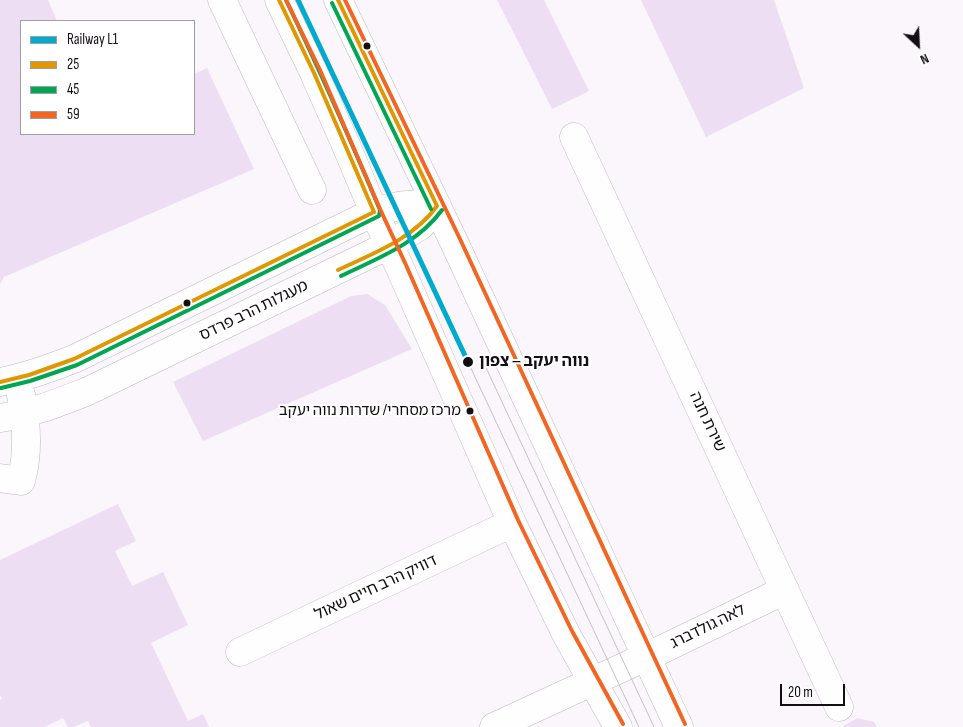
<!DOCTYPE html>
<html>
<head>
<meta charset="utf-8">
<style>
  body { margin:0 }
  #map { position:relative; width:963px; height:727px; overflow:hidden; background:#faf6fc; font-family:"Sofia Sans Condensed",sans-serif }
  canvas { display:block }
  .legend { position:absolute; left:20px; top:20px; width:175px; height:115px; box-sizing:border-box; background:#fff; border:1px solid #a09fa1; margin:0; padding:6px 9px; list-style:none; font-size:15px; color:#120e13 }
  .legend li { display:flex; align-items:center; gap:10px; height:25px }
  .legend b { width:25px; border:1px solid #a09fa1 }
  .north { position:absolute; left:893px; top:20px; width:50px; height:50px; -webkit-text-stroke:4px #fff; paint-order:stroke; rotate:155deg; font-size:14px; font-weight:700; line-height:20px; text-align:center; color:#120e13 }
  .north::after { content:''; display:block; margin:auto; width:18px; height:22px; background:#120e13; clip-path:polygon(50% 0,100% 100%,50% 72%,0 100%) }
  .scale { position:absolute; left:780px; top:684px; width:65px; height:22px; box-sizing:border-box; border:2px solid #120e13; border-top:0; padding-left:6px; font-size:15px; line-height:18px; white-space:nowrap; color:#120e13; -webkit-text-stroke:4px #fff; paint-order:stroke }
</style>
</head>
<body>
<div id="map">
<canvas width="963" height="727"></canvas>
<ul class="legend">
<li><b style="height:6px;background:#00a9ce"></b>Railway L1</li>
<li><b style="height:6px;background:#e09702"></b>25</li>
<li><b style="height:6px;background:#00a651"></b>45</li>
<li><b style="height:6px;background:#f26522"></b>59</li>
</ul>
<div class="north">N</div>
<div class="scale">20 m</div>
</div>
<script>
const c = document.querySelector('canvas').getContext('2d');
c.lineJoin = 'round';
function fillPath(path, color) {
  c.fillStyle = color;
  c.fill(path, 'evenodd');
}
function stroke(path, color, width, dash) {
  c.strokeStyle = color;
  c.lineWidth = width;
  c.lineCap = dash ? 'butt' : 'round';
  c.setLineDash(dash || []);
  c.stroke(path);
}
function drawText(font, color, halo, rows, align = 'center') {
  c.font = font + ' "Sofia Sans Condensed","Noto Sans Hebrew",sans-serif';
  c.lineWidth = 4;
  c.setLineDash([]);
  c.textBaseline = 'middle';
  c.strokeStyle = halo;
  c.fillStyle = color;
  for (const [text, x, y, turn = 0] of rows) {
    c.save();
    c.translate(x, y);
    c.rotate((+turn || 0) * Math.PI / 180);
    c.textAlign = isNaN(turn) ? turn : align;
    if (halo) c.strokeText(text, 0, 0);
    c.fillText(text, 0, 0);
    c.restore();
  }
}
const green = new Path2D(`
  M0 0H48L57 21H21V134H194V74L207 68 254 169 4 277 0 284Z
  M497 0H544L589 91 552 109Z
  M641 0H774L804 88 706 137Z
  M367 294 385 305 412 349 203 441 173 382 351 296Z
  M118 504 136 541 115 551 132 586 163 572 188 625 151 643 188 721 203 714 209 727H91L88 721 74 727H68L63 718 44 727H0V700L2 699 0 695V560Z
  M857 718 874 722 877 727H842Z`);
const minor = new Path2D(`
  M222 0 312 190
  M279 0 314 73 345 143 374 212 400 268 512 523 566 634 618 727
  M338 0 454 242 679 727
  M574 137 839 707
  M0 382C26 377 50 368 74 359L374 212C395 206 414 202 437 206
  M0 418C31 414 60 402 88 391L389 245 420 226 437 206
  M0 478 21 481C29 452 27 424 21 395
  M240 652 512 523
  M494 727 665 648 785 590`);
const tram = new Path2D(`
  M481 357 654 727
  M468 362 639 727`);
const bus1 = new Path2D(`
  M338 0 437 206
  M338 270C374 253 413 239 437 206
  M0 382 29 375 74 359 374 212 314 73 279 0`);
const bus2 = new Path2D(`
  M332 3 431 209
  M341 276C378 258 417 244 442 210
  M1 388 30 381 77 365 379 216 380 210C350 139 319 69 286 0`);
const bus3 = new Path2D(`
  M286 0 320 70 380 209 406 265 518 520 572 631 623 724
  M345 0 460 239 685 724`);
const rail1 = new Path2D(`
  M298 0 468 362`);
const markers = [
  [367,46,4.5,"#120e13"],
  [187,303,4.5,"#120e13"],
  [468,362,6,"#120e13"],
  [470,411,4.5,"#120e13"]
];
const busNames = [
  ["מרכז מסחרי/ שדרות נווה יעקב",461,411]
];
const streetNames = [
  ["מעגלות הרב פרדס",254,311,-26],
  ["שירת חנה",707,422,65],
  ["דוויק הרב חיים שאול",376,588,-25],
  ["לאה גולדברג",708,627,-26]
];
const stopNames = [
  ["נווה יעקב – צפון",479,362]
];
fillPath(green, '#eedef4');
stroke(minor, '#bdbabe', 29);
stroke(minor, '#fefeff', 28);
stroke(tram, '#c4c2c4', 1);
stroke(bus1, '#e09702', 4);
stroke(bus2, '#00a651', 4);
stroke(bus3, '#f26522', 4);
stroke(rail1, '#00a9ce', 5);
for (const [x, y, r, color] of markers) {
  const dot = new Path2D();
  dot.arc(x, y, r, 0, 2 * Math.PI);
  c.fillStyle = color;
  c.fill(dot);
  stroke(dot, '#fff', 2);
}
drawText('15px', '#120e13', '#fff', busNames, 'right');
drawText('16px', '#120e13', '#fff', streetNames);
drawText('bold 16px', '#120e13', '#fff', stopNames, 'left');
</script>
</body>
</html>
